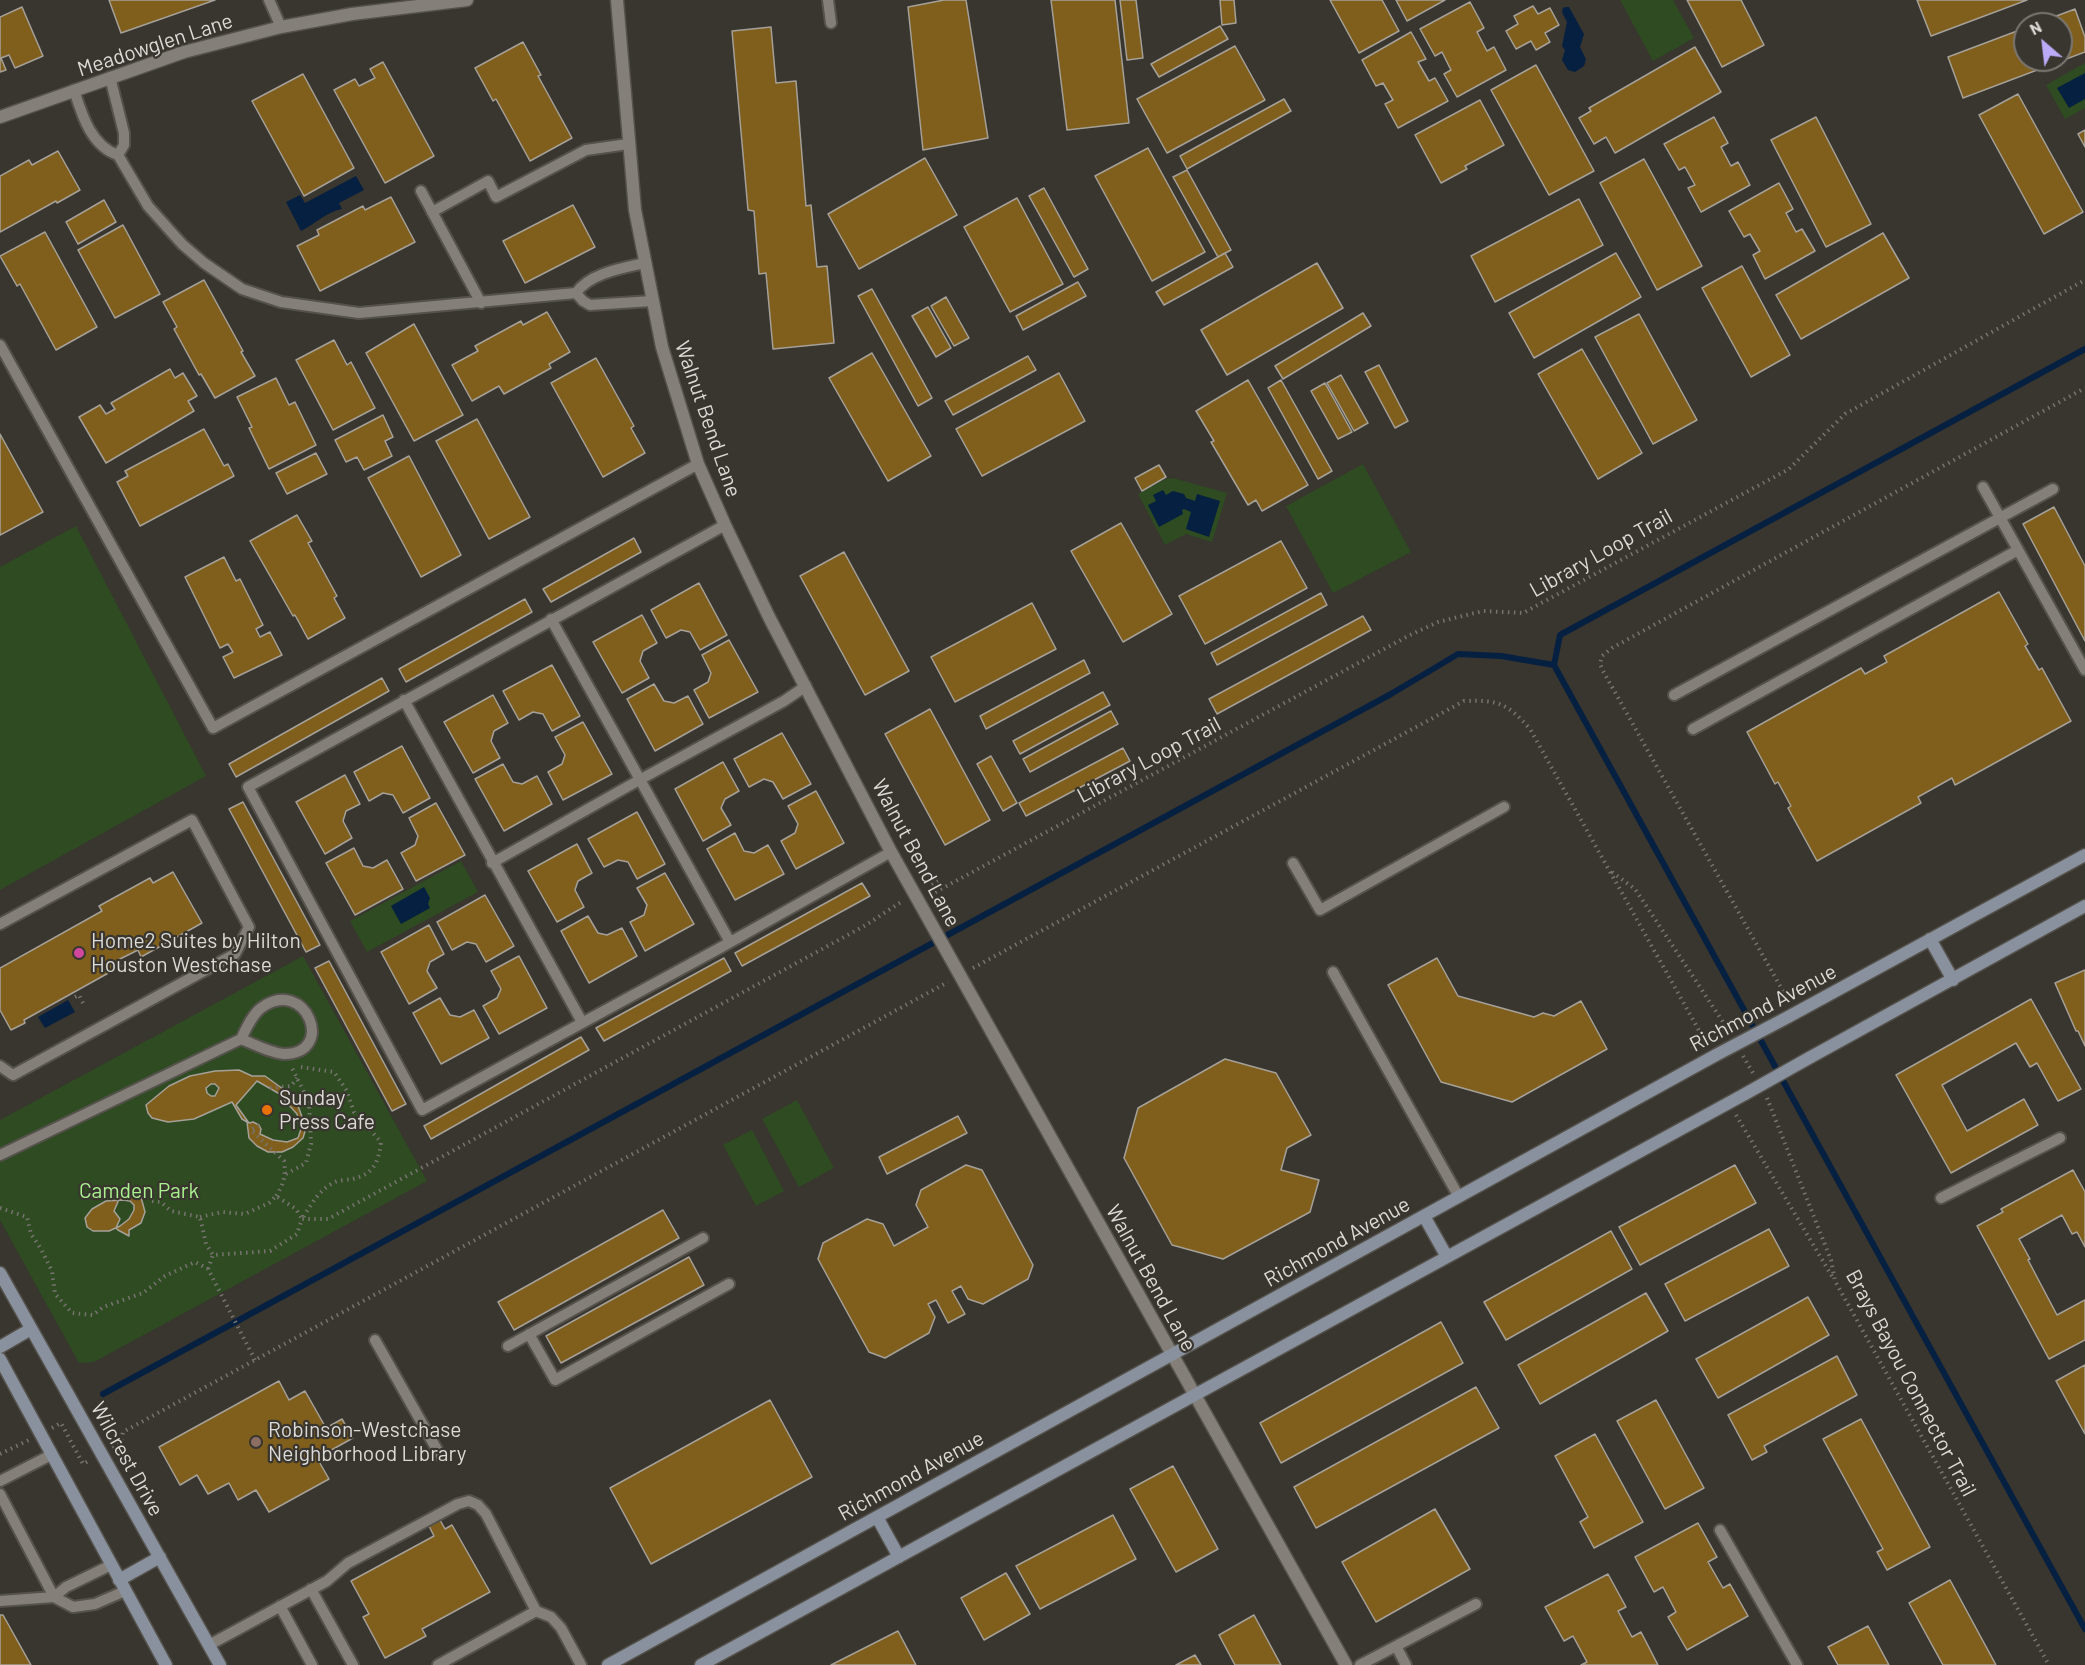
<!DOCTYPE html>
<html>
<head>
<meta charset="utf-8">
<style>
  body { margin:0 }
  #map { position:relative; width:2085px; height:1665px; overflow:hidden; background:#39352f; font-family:Barlow,sans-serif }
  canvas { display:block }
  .north { position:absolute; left:2013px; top:12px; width:60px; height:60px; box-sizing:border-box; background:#39352f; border:2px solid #7a7772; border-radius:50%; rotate:332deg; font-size:16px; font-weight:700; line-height:24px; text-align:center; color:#dcdad6 }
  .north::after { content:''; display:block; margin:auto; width:21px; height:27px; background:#bbaaf6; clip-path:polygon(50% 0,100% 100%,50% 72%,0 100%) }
</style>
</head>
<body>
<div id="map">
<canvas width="2085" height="1665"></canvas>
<div class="north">N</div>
</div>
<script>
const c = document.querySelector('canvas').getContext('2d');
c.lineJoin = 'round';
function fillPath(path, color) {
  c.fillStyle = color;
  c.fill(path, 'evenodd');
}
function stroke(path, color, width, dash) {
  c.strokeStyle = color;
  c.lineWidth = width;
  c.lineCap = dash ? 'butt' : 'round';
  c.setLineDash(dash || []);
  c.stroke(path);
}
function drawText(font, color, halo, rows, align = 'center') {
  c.font = font + ' Barlow,sans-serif';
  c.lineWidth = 4.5;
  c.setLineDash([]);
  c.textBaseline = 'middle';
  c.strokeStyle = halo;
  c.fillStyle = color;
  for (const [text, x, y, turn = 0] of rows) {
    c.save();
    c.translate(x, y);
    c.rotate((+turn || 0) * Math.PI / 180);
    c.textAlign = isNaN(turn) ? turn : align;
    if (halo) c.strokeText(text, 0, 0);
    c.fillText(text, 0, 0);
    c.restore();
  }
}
const green = new Path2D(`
  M1620 0H1673L1694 38 1653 61Z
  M2085 63V108L2065 119 2046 85Z
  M1363 464 1411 552 1333 593 1286 506Z
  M1173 478 1227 493 1212 542 1186 534 1165 545 1138 494 1166 479Z
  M76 526 206 776 0 890V567Z
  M461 861 478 892 367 952 350 921Z
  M303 956 427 1181 94 1362 79 1363 0 1220V1120Z
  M797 1100 834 1168 799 1187 762 1119Z
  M752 1130 784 1191 756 1206 723 1145Z`);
const water = new Path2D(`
  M1566 7H1569L1584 34 1580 47 1586 59 1584 66 1575 72 1568 70 1562 60 1565 50 1562 46 1567 22 1562 12 1563 8Z
  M2085 73V99L2069 108 2057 88Z
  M356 176 364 190 339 203 342 209C326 212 315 224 301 231L286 202 300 195 305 203Z
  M1163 490 1166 495 1173 491 1184 494 1186 498 1195 501 1197 494 1220 501 1209 537 1186 529 1191 512 1184 509 1182 510 1183 514 1159 527 1148 505 1156 501 1153 495Z
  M424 887 430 898 428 904 430 908 401 924 391 906Z
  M68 1000 75 1012 45 1028 38 1017Z`);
const stream = new Path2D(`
  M2085 349 1560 635 1554 665 2085 1629
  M103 1394 1391 694 1458 654 1501 656 1554 665`);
const building = new Path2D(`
  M109 0H215L121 33Z
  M944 0H966L988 138 923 150 908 7Z
  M1051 0H1115L1129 123 1067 130Z
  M1120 0H1136L1143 58 1127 60Z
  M1220 0H1234L1236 23 1222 25Z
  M1330 0H1382L1399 31 1359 53Z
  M1396 0H1445L1407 21Z
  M1687 0H1741L1764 45 1722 67Z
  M1917 0H2027L1931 36Z
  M1470 2 1484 28 1477 32 1487 51 1494 47 1506 70 1457 97 1444 74 1451 70 1442 52 1435 56 1420 29Z
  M1533 6 1538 14 1550 8 1559 25 1545 33 1550 42 1536 50 1531 41 1516 49 1506 31 1518 24 1514 16Z
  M22 7 43 56 15 68 9 55 1 58 6 70 0 72V17Z
  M2075 9 2085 37V52L1963 98 1948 57 2025 28V60H2061V24H2035Z
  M1220 26 1228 39 1159 77 1151 64Z
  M771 27 776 83 796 81 806 206 811 205 817 267 827 266 834 343 773 349 766 273 759 274 754 211 748 210 732 31Z
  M1411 32 1426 59 1418 62 1429 81 1435 78 1448 101 1398 128 1385 104 1393 100 1383 83 1376 86 1362 60Z
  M523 42 541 75 538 76 572 138 530 161 496 99 493 101 475 68Z
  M1235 46 1265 100 1167 153 1137 99Z
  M1695 47 1721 92 1615 153 1606 137 1594 144 1579 118 1591 111 1589 108Z
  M383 62 434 156 385 183 334 90 355 79 359 86 375 78 370 69Z
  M1536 65 1594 171 1549 195 1491 90Z
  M303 74 354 168 304 196 252 101Z
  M2018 94 2083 212 2044 234 1979 115Z
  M1284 99 1291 111 1187 169 1180 156Z
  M1480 100 1504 145 1465 166 1467 169 1441 183 1415 135Z
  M1714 117 1728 143 1721 147 1731 166 1738 162 1750 185 1701 212 1688 188 1695 185 1685 167 1679 170 1664 144Z
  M1816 117 1871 224 1826 247 1771 140Z
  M2085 130V147L2078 134Z
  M1148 148 1205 252 1152 281 1095 176Z
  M58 151 80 190 57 203 56 201 0 232V176L29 160 32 165Z
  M925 158 957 215 859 269 828 214Z
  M1644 159 1702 266 1657 290 1600 183Z
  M1187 170 1231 250 1218 257 1173 177Z
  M1779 183 1793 209 1786 213 1796 232 1802 229 1815 251 1765 279 1753 255 1760 251 1750 234 1744 237 1729 211Z
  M1044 188 1088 269 1074 277 1029 196Z
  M391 197 415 242 320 291 297 246 319 235 317 230 363 206 365 210Z
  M1017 198 1063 284 1010 312 964 227Z
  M1579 199 1603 245 1495 302 1471 256Z
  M104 200 116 222 78 244 66 222Z
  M573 205 595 247 525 283 503 241Z
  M123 225 160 294 115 318 78 250Z
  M45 232 97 327 56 350 20 284 17 286 0 256Z
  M1883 233 1909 278 1801 339 1776 295Z
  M1225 253 1233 267 1164 305 1156 292Z
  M1616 253 1641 297 1534 358 1509 313Z
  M1317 263 1343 308 1227 375 1201 330Z
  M1742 266 1790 355 1751 377 1702 288Z
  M204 280 243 351 241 352 255 376 215 398 201 374 199 375 174 329 177 327 163 302Z
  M1078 282 1086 296 1023 330 1016 316Z
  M872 289 932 398 918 406 858 296Z
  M946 297 969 338 954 346 931 306Z
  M928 307 951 348 936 357 912 316Z
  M547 312 570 352 549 364 551 368 504 394 499 386 472 401 452 365 478 351 475 346 521 321 523 325Z
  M1363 313 1371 326 1283 379 1275 366Z
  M1639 314 1697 420 1653 444 1595 337Z
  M414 324 463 415 414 441 366 353Z
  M334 340 347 365 351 362 375 408 333 430 296 360Z
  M1582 349 1642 453 1598 479 1538 374Z
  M872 353 931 456 888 481 829 378Z
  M1028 356 1036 370 953 415 945 401Z
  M596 358 634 426 631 428 645 453 603 477 551 383Z
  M1379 365 1408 421 1395 428 1365 372Z
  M170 369 175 378 183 373 197 396 188 401 194 411 106 463 79 417 100 405 106 414 115 409 111 403Z
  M1059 373 1085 421 982 476 956 429Z
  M1341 375 1368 423 1354 431 1327 383Z
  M276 378 289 405 295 402 316 445 269 469 249 428 252 427 237 397Z
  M1248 380 1308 485 1262 511 1256 500 1248 505 1211 442 1214 441 1196 411Z
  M1281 380 1332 471 1318 479 1268 388Z
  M1325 383 1352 432 1338 439 1311 391Z
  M383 415 393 437 385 441 392 456 364 470 357 457 346 462 335 440Z
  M477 419 530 517 489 539 436 441Z
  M204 429 224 466 228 464 234 476 140 526 117 482 128 476 125 471Z
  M0 434 43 512 0 535Z
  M316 453 327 474 287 494 276 473Z
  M409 456 461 555 421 577 368 478Z
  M1159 465 1166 477 1142 491 1135 478Z
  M2054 507 2085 566V641L2023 524Z
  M297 515 312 541 308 543 337 596 334 598 345 618 308 639 295 615 293 616 250 541Z
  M1121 523 1172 614 1123 642 1071 551Z
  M634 538 641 552 551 602 543 589Z
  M1281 541 1307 588 1205 644 1179 596Z
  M844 552 909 671 865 695 800 576Z
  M224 557 236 581 240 579 263 625 256 629 260 637 270 632 282 655 234 678 223 657 233 652 228 644 220 648 185 577Z
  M699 583 727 635 700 650 690 632 681 630 666 638 651 610Z
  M1999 592 2028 644 2025 646 2039 670 2042 668 2071 721 1955 785 1952 778 1918 797 1921 803 1817 861 1788 808 1791 806 1778 782 1775 784 1747 732 1861 668 1865 674 1887 662 1884 656Z
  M1321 593 1327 605 1217 665 1211 653Z
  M525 599 532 612 406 682 399 669Z
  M1032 603 1056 649 955 702 931 657Z
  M642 615 657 643 643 651 640 661 649 678 622 693 593 642Z
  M1363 616 1371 630 1217 714 1209 699Z
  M729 640 758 692 709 718 694 690 708 682 711 673 702 655Z
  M1084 660 1090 673 986 729 980 716Z
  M552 665 580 716 552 731 543 714 533 712 519 720 503 691Z
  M382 678 389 691 236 777 229 764Z
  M654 684 664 701 674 703 688 696 703 724 655 751 627 699Z
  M1103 692 1110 705 1020 754 1013 741Z
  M493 695 508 723 494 731 491 741 500 758 473 773 444 722Z
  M930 709 990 820 945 845 885 734Z
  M1111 711 1118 724 1030 772 1023 759Z
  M583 722 612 774 563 800 548 772 562 764 565 755 555 737Z
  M782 733 811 784 783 799 773 782 764 779 749 787 734 759Z
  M402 746 430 798 403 813 393 795 383 793 369 801 354 772Z
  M1123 748 1130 761 1026 816 1019 803Z
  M991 756 1017 803 1003 811 977 764Z
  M723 762 739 791 725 799 721 808 731 825 703 841 675 789Z
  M503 764 513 782 522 784 537 776 552 804 504 831 475 779Z
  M345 775 360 804 346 811 343 821 352 838 325 854 296 802Z
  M816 791 844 843 796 869 781 841 795 833 798 824 788 806Z
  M243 802 320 945 306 952 229 809Z
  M436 803 465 855 416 881 401 853 415 845 418 836 409 818Z
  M637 812 665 864 637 879 628 862 618 860 604 867 588 839Z
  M735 833 744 851 754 853 768 845 784 874 735 900 707 849Z
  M577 844 592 873 578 881 575 890 584 907 557 922 528 871Z
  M354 848 363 866 373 868 387 860 403 889 355 915 326 863Z
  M173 872 202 923 141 957 138 950 118 960 121 966 24 1020 25 1023 11 1030 0 1010V968L102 911 99 906 150 878 153 883Z
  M665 873 694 924 645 951 630 922 644 915 647 905 637 888Z
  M862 883 870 896 742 966 735 953Z
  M485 895 514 946 486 962 476 944 467 942 452 950 437 922Z
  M588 916 598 933 607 935 622 928 637 956 589 983 561 931Z
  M429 925 444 954 430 962 427 971 437 988 409 1004 381 952Z
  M519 956 547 1008 499 1034 483 1006 497 998 501 989 491 971Z
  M724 958 731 971 604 1041 596 1028Z
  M1437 958 1458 996 1534 1017 1543 1013 1554 1016 1581 1001 1607 1049 1512 1102 1441 1082 1388 985Z
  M329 961 406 1104 392 1111 315 968Z
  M2085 970V1046L2078 1031H2076L2055 983Z
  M440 998 450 1015 460 1017 474 1010 489 1038 441 1064 413 1013Z
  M2031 999 2081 1089 2058 1101 2037 1063 2030 1067 2016 1043 1942 1085 1967 1131 2024 1099 2038 1125 1951 1173 1896 1075Z
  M581 1037 589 1050 431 1139 424 1126Z
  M1225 1059 1276 1073 1311 1135 1287 1148 1281 1170 1319 1180 1310 1212 1223 1259 1172 1245 1124 1158 1138 1108Z
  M239 1070 252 1076H265L290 1094 297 1103 306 1128 303 1138 293 1147 282 1152H268L257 1146 249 1138 247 1122 242 1119 232 1102 194 1119 168 1122 152 1118 148 1113 146 1105 169 1086 190 1076 215 1071ZM211 1084H215L219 1088 215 1096H211L207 1093 206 1088Z
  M257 1081 278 1093 297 1114 301 1129 298 1138 287 1142 273 1140 260 1134 261 1129 259 1125 253 1122 249 1123 236 1105Z
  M958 1116 967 1133 887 1174 879 1157Z
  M966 1165 982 1170 1033 1265 1028 1279 983 1304 968 1299 961 1286 952 1291 965 1314 948 1323 936 1300 928 1304 935 1317 929 1333 885 1358 869 1352 818 1259 823 1243 867 1219 883 1224 894 1246 928 1227 916 1205 921 1190Z
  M1735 1165 1756 1203 1640 1265 1619 1227Z
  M2073 1170 2085 1192V1247L2077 1232 2072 1234 2062 1215 2019 1239 2030 1259 2028 1260 2057 1315 2085 1300V1340L2049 1359 1977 1226 2003 1212 2001 1209Z
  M128 1191 141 1197 145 1212 141 1223 129 1230V1236L118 1230 116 1228 120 1219 114 1211 120 1197Z
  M122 1200 130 1201 134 1205V1210L129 1219 120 1226 109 1231H93L87 1227 85 1218 92 1209 106 1201Z
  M663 1210 679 1238 514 1330 498 1302Z
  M1769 1229 1789 1266 1685 1321 1665 1284Z
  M1611 1231 1632 1269 1506 1340 1484 1302Z
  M689 1257 704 1285 561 1363 546 1336Z
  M1646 1293 1668 1331 1540 1404 1518 1365Z
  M1808 1297 1829 1335 1718 1398 1696 1359Z
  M1441 1322 1463 1363 1281 1463 1260 1423Z
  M1837 1356 1857 1395 1764 1446 1767 1452 1752 1460 1728 1415Z
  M2085 1365V1434L2056 1381Z
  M279 1381 289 1400 305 1391 326 1428 342 1419 353 1438 317 1458 329 1479 269 1512 256 1490 238 1500 229 1483 208 1494 197 1475 180 1485 159 1447Z
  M1476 1387 1499 1428 1316 1528 1294 1487Z
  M770 1400 812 1477 651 1564 610 1488Z
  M1656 1400 1704 1488 1665 1509 1617 1421Z
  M1861 1419 1930 1547 1887 1570 1877 1552 1883 1549 1823 1439Z
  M1595 1434 1643 1522 1594 1548 1580 1522 1588 1517 1555 1456Z
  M1173 1466 1218 1549 1176 1572 1130 1489Z
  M1435 1509 1470 1569 1376 1622 1342 1562Z
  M1113 1515 1136 1559 1040 1609 1016 1566Z
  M440 1520 445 1529 452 1525 490 1592 422 1629 426 1636 385 1658 363 1617 369 1614 351 1581 434 1536 429 1526Z
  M1698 1523 1717 1557 1708 1562 1723 1588 1730 1584 1748 1616 1687 1650 1668 1617 1676 1612 1663 1587 1654 1592 1635 1557Z
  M1006 1573 1030 1614 984 1640 961 1598Z
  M1608 1574 1626 1607 1618 1611 1632 1637 1641 1632 1658 1665H1581L1587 1662 1573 1636 1564 1641 1545 1607Z
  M1950 1580 1996 1665H1943L1909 1603Z
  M0 1615H3L31 1665H0Z
  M1254 1615 1281 1665H1235L1219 1635Z
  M1868 1626 1889 1665H1838L1828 1647Z
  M898 1631 916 1665H831Z
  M1195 1655 1201 1665H1176Z`);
const path = new Path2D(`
  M1612 872 1635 889 1729 1031
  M932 885 938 881
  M930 895 1410 635 1438 622 1483 611 1523 613 1789 469 1845 414 2085 280
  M973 968 1464 701C1499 700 1507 703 1530 729L1701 1034 1691 1041 1694 1049
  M75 997 79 995 83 1003
  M1789 1002 1603 671 1600 664 1602 656 1612 648 2085 388
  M1743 1056 1753 1073
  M270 1088 291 1086 297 1078
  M1767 1098 1831 1260 1835 1281 2049 1665
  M1736 1115 1833 1278
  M259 1125 251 1130 284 1161C286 1175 284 1184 276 1196
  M286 1174 306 1163 311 1144 309 1102 291 1066
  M152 1201 161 1202 171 1211 200 1217 206 1244 213 1255
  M0 1208 27 1217 31 1234 41 1249 52 1271 55 1294 72 1313 93 1315 103 1307 143 1293 165 1276 195 1262 208 1269 255 1360
  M200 1217 222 1212 245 1214 269 1203 276 1196 296 1209 302 1219C311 1205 318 1191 333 1183 338 1180 346 1180 352 1179 373 1175 379 1162 381 1142L354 1112 347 1091 334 1072 301 1067
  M208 1269 213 1255 270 1251 297 1234 302 1219H328L866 925 901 902
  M52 1428 61 1423 83 1464 90 1460
  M112 1447 121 1442 123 1432 948 982
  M0 1454 29 1440`);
const service = new Path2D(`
  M269 0 281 27
  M828 0 831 23
  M74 90C82 115 91 146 118 155L124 145V133L110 77
  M118 155 148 206 182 244 204 263 242 289 281 302 359 313 576 293
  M421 191 481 303
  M432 212 488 181 496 197 586 150 628 144
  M645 263C623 268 590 273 576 293L583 301 590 305 652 301
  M0 345 213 728 698 464
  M1983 487 2085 670
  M725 525 248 787 422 1110 718 949 891 852
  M551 619 730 942
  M1674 695 2053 489
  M404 700 582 1022
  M1693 729 2018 550
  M492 863 641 779 784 701 806 686
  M1293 863 1320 910 1504 807
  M0 924 192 820 249 927 235 954 13 1075 0 1066
  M1333 972 1459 1197
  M0 1155 241 1039C246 1029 252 1015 261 1008 306 975 337 1054 284 1054 270 1053 254 1044 241 1039
  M1941 1198 2060 1138
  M529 1334 555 1380 729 1284
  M375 1340 440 1455
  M508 1346 703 1238
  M0 1481 51 1455
  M0 1494 54 1597 73 1607 95 1604 125 1591
  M1720 1530 1797 1665
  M311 1589 353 1665
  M0 1601 54 1597 66 1587 111 1565
  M280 1606 312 1665
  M209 1645 327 1581 348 1563 458 1504 469 1501 478 1505 486 1514 536 1611 551 1617 561 1628 581 1665
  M1396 1646 1406 1665
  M438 1665 536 1611
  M1360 1665 1476 1604`);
const tertiary = new Path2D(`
  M617 0 635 210 662 347 698 464 725 525 769 617 891 852 1346 1665
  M0 117 184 52 281 27 352 14 467 0`);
const secondary = new Path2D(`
  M1930 939 1953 980
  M1788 1017 2085 855
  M1809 1058 2085 906
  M1424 1216 1447 1257
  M0 1273 220 1665
  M0 1347 31 1329
  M0 1359 166 1665
  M877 1517 899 1557
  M119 1580 160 1557
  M608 1665 1716 1055
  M701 1665 1745 1094`);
const secondaryBridge = new Path2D(`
  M1716 1055 1788 1017
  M1745 1094 1809 1058`);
const markers = [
  [79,953,6,"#d1479c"],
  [267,1110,6,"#e8710a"],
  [256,1442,6,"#8d6e63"]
];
const streetNames = [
  ["Meadowglen Lane",155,45,-18],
  ["Walnut Bend Lane",708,419,71],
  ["Library Loop Trail",1601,553,-29],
  ["Library Loop Trail",1149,760,-28],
  ["Walnut Bend Lane",916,853,62],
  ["Richmond Avenue",1763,1008,-28],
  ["Richmond Avenue",1337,1242,-29],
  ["Walnut Bend Lane",1151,1278,61],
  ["Brays Bayou Connector Trail",1911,1383,62],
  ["Wilcrest Drive",127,1459,61],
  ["Richmond Avenue",911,1476,-29]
];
const poiNames = [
  ["Home2 Suites by Hilton",91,941],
  ["Houston Westchase",91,965],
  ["Sunday",279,1098],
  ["Press Cafe",279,1122],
  ["Robinson-Westchase",268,1430],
  ["Neighborhood Library",268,1454]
];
const parkNames = [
  ["Camden Park",139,1191]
];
fillPath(green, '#2e4b22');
fillPath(water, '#052041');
stroke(stream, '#052041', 6);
fillPath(building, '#805e1b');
stroke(building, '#a5a199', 1.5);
stroke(service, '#55524c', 14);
stroke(tertiary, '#55524c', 15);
stroke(secondary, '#55524c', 15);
stroke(path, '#77746f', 4, [1.5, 4.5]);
stroke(service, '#848079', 10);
stroke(tertiary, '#848079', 12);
stroke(secondary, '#88919d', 12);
stroke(secondaryBridge, '#55524c', 15, []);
stroke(secondaryBridge, '#88919d', 12);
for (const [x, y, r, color] of markers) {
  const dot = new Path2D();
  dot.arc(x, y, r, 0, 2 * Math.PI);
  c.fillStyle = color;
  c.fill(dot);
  stroke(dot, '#39352f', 2);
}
drawText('21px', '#dcdad6', '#39352f', streetNames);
drawText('21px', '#dcdad6', '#39352f', poiNames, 'left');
drawText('21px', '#aaf08e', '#39352f', parkNames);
</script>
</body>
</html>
